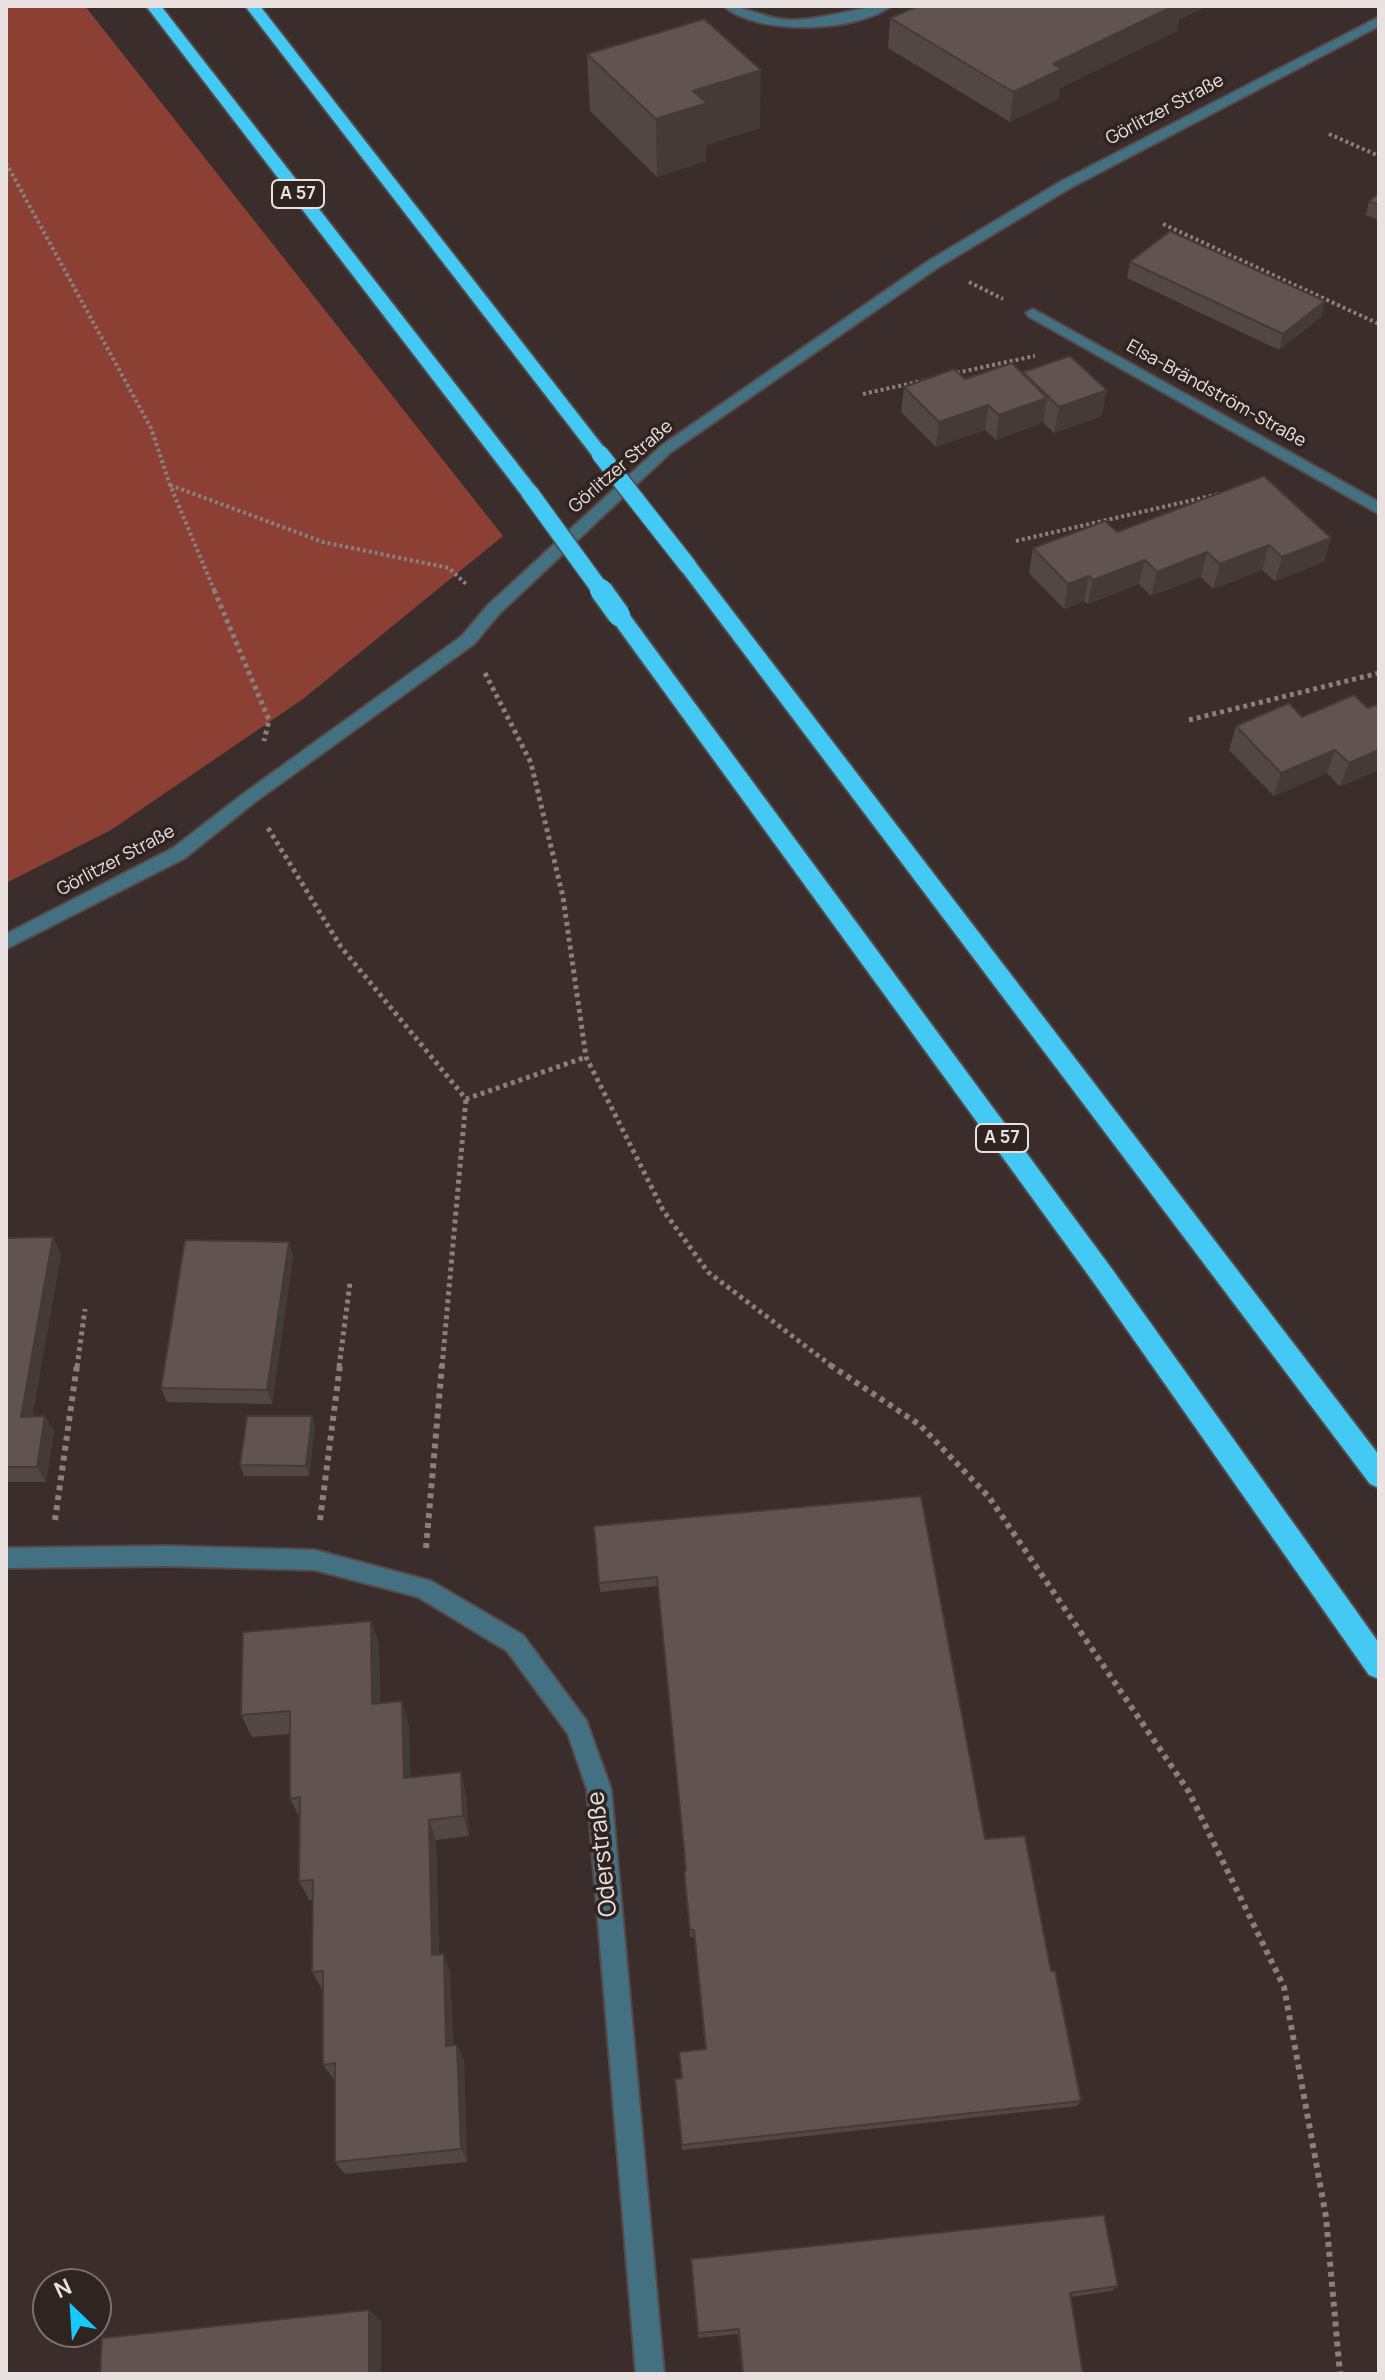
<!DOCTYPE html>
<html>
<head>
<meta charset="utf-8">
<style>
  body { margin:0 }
  #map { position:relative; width:1385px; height:2380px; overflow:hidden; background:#3a2d2b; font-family:Manrope,sans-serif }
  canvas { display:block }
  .frame { position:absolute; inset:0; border:8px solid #eae2e0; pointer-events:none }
  .north { position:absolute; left:32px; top:2268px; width:80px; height:80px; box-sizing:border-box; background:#302421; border:2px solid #7a706d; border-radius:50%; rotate:335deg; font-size:22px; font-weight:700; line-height:32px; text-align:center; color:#eae2e0 }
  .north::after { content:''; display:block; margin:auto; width:28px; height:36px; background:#16cafb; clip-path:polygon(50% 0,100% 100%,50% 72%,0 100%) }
</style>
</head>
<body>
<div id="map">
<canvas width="1385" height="2380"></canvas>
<div class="frame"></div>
<div class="north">N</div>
</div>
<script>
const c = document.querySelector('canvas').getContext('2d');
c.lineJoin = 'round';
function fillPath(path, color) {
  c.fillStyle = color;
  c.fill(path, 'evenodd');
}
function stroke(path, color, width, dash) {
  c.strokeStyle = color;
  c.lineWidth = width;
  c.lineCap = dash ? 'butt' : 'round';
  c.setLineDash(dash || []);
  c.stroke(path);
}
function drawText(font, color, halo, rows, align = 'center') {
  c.font = font + ' Manrope,sans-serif';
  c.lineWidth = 7;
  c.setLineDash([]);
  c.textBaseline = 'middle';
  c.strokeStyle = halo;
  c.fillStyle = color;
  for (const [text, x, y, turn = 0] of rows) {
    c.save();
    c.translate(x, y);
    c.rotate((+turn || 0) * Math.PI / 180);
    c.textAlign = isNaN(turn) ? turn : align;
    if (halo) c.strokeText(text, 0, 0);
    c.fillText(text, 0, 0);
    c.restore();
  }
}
const green = new Path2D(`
  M6 6H85L503 536 303 699 111 830 6 883Z`);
const pathFar2 = new Path2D(`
  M1329 134 1379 156
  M6 163 151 428 170 485 215 592
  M1163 224 1379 324
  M969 282 1003 299
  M951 374 1035 356
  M863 394 926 380
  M170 485 323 542 449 568 467 585
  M1016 541 1219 494`);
const pathFar1 = new Path2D(`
  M214 590 269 720 264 741
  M485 673 531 763 563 897 586 1057 663 1210 708 1272 833 1367
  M1189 720 1379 673
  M268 828 341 947 466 1099 586 1057
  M77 1367 85 1309
  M339 1367 350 1283
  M442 1367 466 1099`);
const path = new Path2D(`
  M830 1365 920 1425 989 1497 1189 1792 1284 1987 1326 2217 1340 2374
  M55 1520 77 1365
  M320 1520 340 1365
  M426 1548 442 1365`);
const minor = new Path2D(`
  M724 6C747 6 767 20 791 20 826 20 857 6 891 6 857 32 757 36 724 6Z
  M1379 17V26L1070 188 937 268 671 452 499 614 474 644 255 802 185 858 6 949V934L173 848 243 794 462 636 487 606 661 446 927 262 1060 182Z
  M1033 309 1379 502V514L1028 316 1026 313Z
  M167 1546 315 1550 431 1581 523 1635 586 1720 611 1789 664 2374H636L587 1789 568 1734 507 1651 418 1597 315 1570 167 1566 6 1568V1548Z`);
const highway = new Path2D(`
  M146 6H161L537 489 539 493 537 497H523Z
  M245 6H260L606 450 609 454 606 458H594Z
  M688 560 695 562 1379 1455V1488L1370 1484 681 570 678 566Z
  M619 608 626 610 1112 1269 1379 1643V1679L1369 1675 1094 1283 612 620 609 615 612 610Z`);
const highwayBridgeFar1 = new Path2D(`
  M600 454 688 566
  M530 493 602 592`);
const highwayBridge = new Path2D(`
  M601 590 619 615`);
const wall = new Path2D(`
  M890 18 1179 20 1177 31 1060 88 1058 99 1010 122 888 48Z
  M587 54 760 128 706 145V161L657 177 590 111Z
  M1379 193V220L1366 215 1369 201Z
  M1130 262 1325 301 1321 317 1279 350 1127 278Z
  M1023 372 1102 416 1054 433 1043 422 996 440 985 430 936 447 901 412 904 387 1023 374Z
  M1117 532 1331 538 1324 562 1275 581 1262 570 1213 589 1201 577 1151 596 1139 584 1088 604 1084 601 1064 609 1029 573 1033 548Z
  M1379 704 1340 787 1327 773 1274 796 1229 750 1236 726 1368 708Z
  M53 1237 61 1254 32 1416H45L54 1431 46 1482H6V1238Z
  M289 1242 293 1257 272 1404 167 1402 161 1388Z
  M315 1426 309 1476H244L240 1465Z
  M594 1526 985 1839 1051 1971 1081 2101 1077 2106 682 2150 675 2079 681 2078 705 2049 694 1937H690L684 1878V1871L686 1870 658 1586 600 1592Z
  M371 1621 379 1644 380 1703 409 1724 410 1777 466 1793 469 1836 436 1840 439 1955 450 1971 453 2045H457L464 2060 467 2162 345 2174 335 2162V2079H334L323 2065V1989H322L312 1972 313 1900H309L299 1881 300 1818 290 1799V1734L252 1737 241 1715Z
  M691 2265 1118 2286 1111 2291 1071 2297 1083 2374H742L738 2334 698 2338Z`);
const shadedWall = new Path2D(`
  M1171 6H1208L1179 20 1177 31 1060 88 1058 99 1010 122 1013 92 1053 64Z
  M761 70 760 128 706 145V161L657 177 656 119 693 91Z
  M1325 301 1321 317 1279 350 1283 334Z
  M1107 390 1102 416 1054 433 1059 407Z
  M1047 398 1043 423 996 440 999 415Z
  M988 405 985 430 936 447 939 422Z
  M1331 538 1324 562 1275 581 1282 557Z
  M1269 545 1262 570 1213 589 1220 564Z
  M1207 552 1201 577 1151 596 1157 572Z
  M1145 560 1139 584 1088 604 1093 580Z
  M1089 576 1084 601 1064 609 1068 584Z
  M1335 750 1327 773 1274 796 1281 773Z
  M1379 750V770L1340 787 1349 763Z
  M53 1237 61 1254 30 1432 21 1417Z
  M289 1242 293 1257 272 1404 267 1390Z
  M45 1416 54 1431 46 1482 37 1467Z
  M312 1416 315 1426 309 1476 306 1466Z
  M371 1621 379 1644 380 1726 372 1704Z
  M402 1701 409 1724 411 1798 404 1778Z
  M461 1772 466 1793 469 1836 463 1816Z
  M429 1820 436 1840 439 1972 432 1955Z
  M444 1954 450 1971 453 2061 446 2046Z
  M457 2045 464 2060 467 2162 461 2149Z
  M369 2310 381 2321V2374H369Z`);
const building = new Path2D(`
  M919 6H1174L1053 64 1062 69 1013 92 890 18Z
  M704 19 761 70 693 91 707 103 656 119 587 54Z
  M1379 193V205L1369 201Z
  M1170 231 1325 301 1283 334 1130 262Z
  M1070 356 1107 390 1059 407 1023 372Z
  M1012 363 1047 398 999 415 988 405 939 422 904 387 954 369 965 379Z
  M1264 476 1331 538 1282 557 1269 545 1220 564 1207 552 1157 572 1145 560 1093 580 1089 576 1068 584 1033 548 1105 521 1117 532Z
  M1354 695 1368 708 1379 704V750L1349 763 1335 750 1281 773 1236 726 1289 703 1302 717Z
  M53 1237 21 1417 45 1416 37 1467H6V1238Z
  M185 1240 289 1242 267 1390 161 1388Z
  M247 1416H312L306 1466 240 1465Z
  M921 1496 985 1839 1025 1836 1051 1971H1055L1081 2101 682 2145 675 2079 682 2078 679 2052 706 2049 694 1930H690L684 1871 686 1870 657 1577 599 1583 594 1526Z
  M371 1621 372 1704 402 1701 404 1778 461 1772 463 1816 429 1820 432 1955 444 1954 446 2046 457 2045 461 2149 335 2162V2063L323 2065V1971L312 1972 313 1880 299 1881 300 1797 290 1799V1711L241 1715 243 1632Z
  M1104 2215 1118 2286 1070 2293 1083 2374H743L739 2329 698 2333 691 2259Z
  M369 2310V2374H100L102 2338Z`);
const farStreetnames = [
  ["Görlitzer Straße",1165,110,-28],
  ["Elsa-Brändström-Straße",1216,394,29],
  ["Görlitzer Straße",621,467,-41],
  ["Görlitzer Straße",116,861,-28]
];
const shields = [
  [298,194,52],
  [1002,1138,52]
];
const shieldNames = [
  ["A 57",298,194],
  ["A 57",1002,1138]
];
const nearStreetnames = [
  ["Oderstraße",603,1854,-96]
];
fillPath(green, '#8c4034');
stroke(minor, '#564a48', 4);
stroke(highway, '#564a48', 4);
stroke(pathFar2, '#8a7f7d', 4, [3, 3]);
stroke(pathFar1, '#8a7f7d', 5, [4, 4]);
stroke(path, '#8a7f7d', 6, [5, 5]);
fillPath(minor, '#437182');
fillPath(highway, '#44c8f4');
stroke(highwayBridgeFar1, '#564a48', 20, []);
stroke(highwayBridge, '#564a48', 26, []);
stroke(highwayBridgeFar1, '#44c8f4', 17);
stroke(highwayBridge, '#44c8f4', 22);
fillPath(wall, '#534745');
fillPath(shadedWall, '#443a38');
fillPath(building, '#615350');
stroke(building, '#443a38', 2);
drawText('18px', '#eae2e0', '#302421', farStreetnames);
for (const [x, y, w] of shields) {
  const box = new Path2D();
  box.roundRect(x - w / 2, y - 14, w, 28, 6);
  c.fillStyle = '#302421';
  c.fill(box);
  stroke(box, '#eae2e0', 2);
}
drawText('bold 18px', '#eae2e0', null, shieldNames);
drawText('24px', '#eae2e0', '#302421', nearStreetnames);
</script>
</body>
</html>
